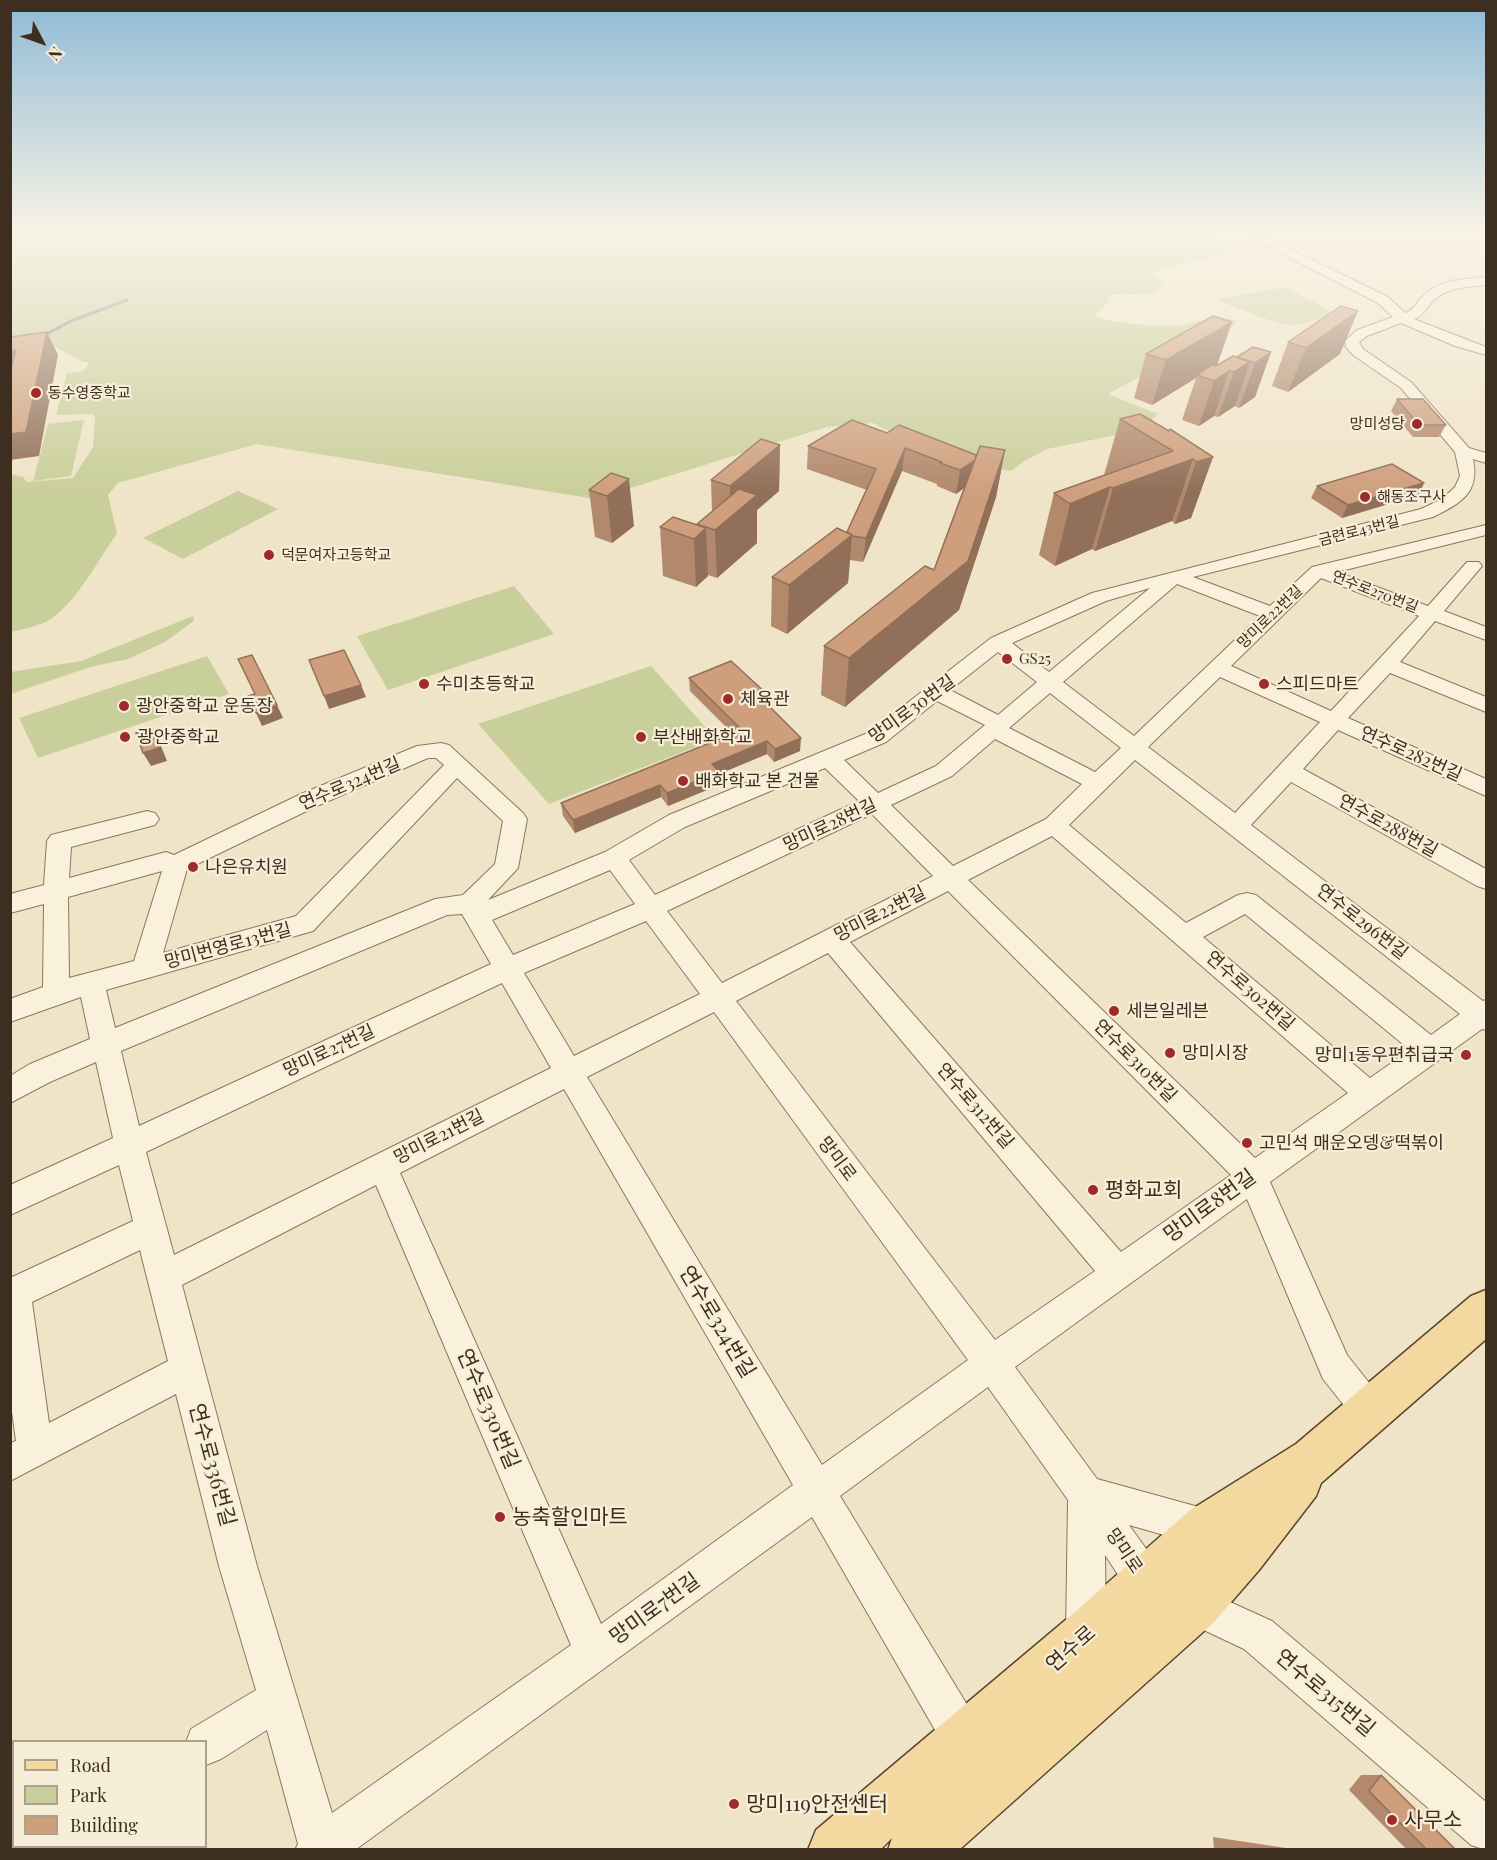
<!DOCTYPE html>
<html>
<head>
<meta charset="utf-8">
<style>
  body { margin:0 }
  #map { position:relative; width:1497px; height:1860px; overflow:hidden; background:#f0e4c8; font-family:"Playfair Display",serif }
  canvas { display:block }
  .frame { position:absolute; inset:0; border:12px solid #3d2e20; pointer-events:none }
  .legend { position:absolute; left:12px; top:1740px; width:195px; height:108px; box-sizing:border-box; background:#f7eed8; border:2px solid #ada18e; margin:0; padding:8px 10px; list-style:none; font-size:18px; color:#3d2e20 }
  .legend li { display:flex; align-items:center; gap:12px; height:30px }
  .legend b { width:30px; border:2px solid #ada18e }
  .north { position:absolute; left:12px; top:12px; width:60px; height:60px; -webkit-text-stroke:4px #f7eed8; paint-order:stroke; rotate:131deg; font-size:16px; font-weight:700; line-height:24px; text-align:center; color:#3d2e20 }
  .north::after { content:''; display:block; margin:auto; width:21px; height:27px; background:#3d2e20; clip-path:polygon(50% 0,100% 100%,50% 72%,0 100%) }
</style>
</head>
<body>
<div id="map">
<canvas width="1497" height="1860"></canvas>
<div class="frame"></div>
<ul class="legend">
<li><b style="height:8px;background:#f3d9a0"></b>Road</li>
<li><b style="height:16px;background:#c9cf9b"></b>Park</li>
<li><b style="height:16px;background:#cf9f7d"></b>Building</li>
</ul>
<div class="north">N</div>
</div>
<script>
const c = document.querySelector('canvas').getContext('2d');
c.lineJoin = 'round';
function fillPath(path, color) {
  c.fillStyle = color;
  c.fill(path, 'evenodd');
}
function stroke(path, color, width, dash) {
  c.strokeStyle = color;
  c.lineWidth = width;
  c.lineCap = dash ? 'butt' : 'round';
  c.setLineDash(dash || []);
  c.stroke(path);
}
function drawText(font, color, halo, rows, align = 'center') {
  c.font = font + ' "Playfair Display","Noto Sans KR",serif';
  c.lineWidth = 4.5;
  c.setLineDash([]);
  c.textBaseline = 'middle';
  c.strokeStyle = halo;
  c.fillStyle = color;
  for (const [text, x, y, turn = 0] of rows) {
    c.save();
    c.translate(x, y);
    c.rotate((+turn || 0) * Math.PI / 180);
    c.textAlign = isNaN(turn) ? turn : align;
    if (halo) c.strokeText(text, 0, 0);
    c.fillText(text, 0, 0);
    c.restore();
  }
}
const green = new Path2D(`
  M1209 232 1219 239 1224 254 1150 273 1163 285C1148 301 1125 291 1107 296L1109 301 1095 314 1098 318C1119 323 1161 328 1181 325 1198 323 1221 312 1236 322L1233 326 1108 394 1158 414 1141 430 1047 449 1023 462 1011 471 967 465 915 445 873 423 827 427 595 499 257 444 118 483 108 495 117 534C96 562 80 598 51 619 40 626 23 629 11 632V474L23 477 27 482 73 478 93 447 95 417 93 414 56 415 67 373 84 371 89 363 81 361 39 338 11 350V233Z
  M1285 287 1333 312C1322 318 1310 323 1297 325 1282 327 1231 307 1217 299Z
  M84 420 71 476 33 481 48 424Z
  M238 491 278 509 183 559 143 538Z
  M514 586 554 634 388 690 357 636Z
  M193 616 194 621 165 642 128 659 90 667 11 694V672L81 661Z
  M207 656 229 694 38 758 19 718Z
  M651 666 716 739 549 804 478 724Z`);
const stream = new Path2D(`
  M43 336 71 321 127 300`);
const minor = new Path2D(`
  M1240 232H1255L1388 297 1405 313C1413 311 1416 303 1422 297 1440 279 1463 279 1486 277V285C1466 287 1447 287 1432 302 1426 308 1423 316 1414 319L1486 347V355L1455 346 1401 323 1367 336 1359 342 1363 349 1411 382 1469 448 1486 453V463L1473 459C1480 493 1461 503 1433 517L1193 577 1270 606 1312 567 1486 525V535L1337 572 1428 606 1467 562H1479L1482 566 1444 611 1486 627V640L1435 621 1400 662 1486 697V712L1390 673 1348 718 1486 779V796L1338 730 1303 769 1486 869V889L1477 886 1291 782 1251 825 1483 1001 1486 1000V1030L1482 1029 1270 1182 1347 1355 1382 1399 1388 1411 1382 1423 1370 1429 1358 1423 1323 1379 1247 1199 1015 1367 1097 1479 1206 1509 1219 1515 1225 1528 1219 1541 1206 1547 1129 1525 1160 1568 1169 1572 1174 1586 1169 1600 1155 1605 1132 1596 1105 1555 1106 1636 1100 1650 1086 1656 1072 1650 1066 1636 1068 1500 988 1387 840 1496 980 1726 986 1741 980 1756 965 1762 950 1756 812 1517 355 1850H295L298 1844 267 1730 221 1759 206 1765V1742H186L191 1729 256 1690 219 1566 176 1394 10 1481V1443L16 1441 10 1397V1278L133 1221 119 1165 10 1215V1185L113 1138 96 1062 50 1082 10 1103V1076L30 1064 90 1039 81 997 10 1022V999L43 987 44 904 10 913V894L44 885 47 841 51 835 147 811 155 813 159 819 155 825 71 847 69 878 166 852 174 855 301 794 417 746 441 743 449 745 523 813 527 819 518 868 488 900 605 852 669 815 870 732 991 638 1092 593 1421 509 1442 499 1455 487 1460 476 1455 452 1401 388 1353 355 1346 347 1345 341 1357 330 1393 317 1378 303ZM1321 578 1419 616 1331 711 1231 666ZM1177 584 1260 616 1134 736 1063 682ZM1150 588 1049 672 1012 643 1106 601ZM998 652 1037 682 998 715 950 690ZM1220 677 1320 722 1235 813 1148 747ZM1050 693 1121 748 1095 772 1009 728ZM937 701 985 725 936 766 878 793 844 760 886 742ZM995 739 1082 784 1046 819 953 866 891 805 952 776ZM428 758H436L444 765 296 916 163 953 187 869 317 806ZM1135 760 1460 1014 1431 1035 1256 895 1247 893 1238 895 1186 923 1069 825ZM825 768 859 801 655 895 629 860 685 827ZM457 778 503 821 495 864 463 895 435 899 115 1028 106 990 313 931ZM872 814 933 876 722 983 667 911ZM1052 836 1348 1093 1255 1158 968 880ZM610 870 635 904 513 955 492 920ZM162 871 134 961 69 978 68 897ZM948 891 1231 1175 1121 1252 850 942ZM462 914 491 964 139 1126 121 1051 447 915ZM1245 914 1410 1050 1370 1078 1203 937ZM646 921 700 994 574 1056 524 973ZM828 953 1095 1271 995 1340 736 1001ZM502 983 551 1068 174 1255 146 1152ZM714 1012 968 1360 822 1465 587 1077ZM564 1089 793 1485 601 1624 400 1173ZM376 1185 571 1645 332 1813 257 1566 182 1285ZM140 1250 168 1361 49 1423 32 1302Z
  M1188 1583 1272 1621 1486 1802V1850L1471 1845 1244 1649 1174 1616 1169 1602 1174 1588Z
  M10 1777 14 1778V1844L10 1843Z
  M14 1846H61L59 1850H12Z`);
const major = new Path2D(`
  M1486 1290V1339L1321 1483 1316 1496 1259 1570 1213 1623 959 1850H888L892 1838 880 1850H808L816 1830 1068 1618 1189 1511 1296 1444 1471 1296Z`);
const wall = new Path2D(`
  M1232 322 1217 365 1216 366 1237 357 1271 352 1255 397 1239 408 1235 406 1218 417 1214 416 1199 426 1182 420 1196 378 1152 405 1134 398 1146 354Z
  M1288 342 1340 354 1288 392 1272 386Z
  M1397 399 1446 425 1439 437H1413L1391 411Z
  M1120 419 1213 457 1191 518 1175 524 1172 521 1095 551 1092 549 1055 566 1039 555 1054 493 1104 475Z
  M887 433 976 455 1005 450 996 497 959 610 845 707 821 695 824 646 934 570 964 488 956 494 937 486V484L902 471 863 562 850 560 848 583 787 634 771 626 772 577 847 532 867 490 807 469 808 446Z
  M780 445 779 491 757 510V543L717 578 708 575V576L696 587 663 576 660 527 697 525V524L712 512 711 480Z
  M611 473 634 526 612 543 595 537 589 490Z
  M1424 483 1418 495 1342 518 1311 498 1317 486Z
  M689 678 767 703 800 751 774 762 767 754 719 774V785L668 806 661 797 575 833 563 816 561 803 733 734 690 691Z
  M1361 1775H1381L1456 1850H1407L1349 1790Z
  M1213 1837 1299 1850H1214Z`);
const shadedWall = new Path2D(`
  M1358 311 1340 354 1288 392 1306 348Z
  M1232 322 1217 365 1200 376 1197 375 1196 378 1152 405 1166 360Z
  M47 332 58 355 39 456 10 460V434Z
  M16 350 18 374 10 360V351Z
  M1271 352 1255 397 1239 408 1255 363Z
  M1250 362 1235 406 1218 417 1234 372Z
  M1229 371 1214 416 1199 426 1214 381Z
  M780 445 779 491 757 510V543L717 578 715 530 730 518V486Z
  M905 448 902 471 863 562 866 538Z
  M1005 450 996 497 959 610 845 707 849 658 968 561Z
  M980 456 976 479 956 494 960 470Z
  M1213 457 1191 518 1175 524 1196 462Z
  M1193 459 1172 521 1095 551 1113 488Z
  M629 479 634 526 612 543 607 496Z
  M1424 483 1418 495 1342 518 1348 505Z
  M1110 487 1092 549 1055 566 1070 504Z
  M706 528 708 576 696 587 694 539Z
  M852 535 848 583 787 634 789 585Z
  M361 685 366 697 329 709 324 696Z
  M767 694V707L760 697Z
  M277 705 283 718 262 726 256 713Z
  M151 728 159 741 167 761 151 766 143 753Z
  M801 738 800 751 774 762 775 749Z
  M767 741V754L719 774V785L668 806 667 793 712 764Z
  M660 785 661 797 575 833 573 820Z`);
const building = new Path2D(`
  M1341 306 1358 311 1306 348 1288 342Z
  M1213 316 1232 322 1166 360 1146 354Z
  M47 332 26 432 10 434V373L16 350 10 351V337Z
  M1253 347 1271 352 1255 363 1237 357Z
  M1233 356 1250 362 1234 372 1229 371 1214 381 1197 375 1212 365 1216 366Z
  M1397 399H1423L1446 425H1419Z
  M1140 414 1169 431 1170 429 1213 457 1196 462 1193 459 1113 488 1110 487 1070 504 1054 493 1173 451 1120 419Z
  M852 420 887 433 899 425 976 455 975 460 960 470 940 463 942 462 905 448 866 538 852 536V535L847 532 876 469 808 446Z
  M761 439 780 445 730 486 711 480Z
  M980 446 1005 450 968 561 849 658 824 646 925 566 934 570Z
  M1392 464 1424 483 1348 505 1317 486Z
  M611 473 629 479 607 496 589 490Z
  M739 489 757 495 715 530 697 524Z
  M673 517 706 528 694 539 660 527Z
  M837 528 852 535 789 585 772 577Z
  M344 650 361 685 324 696 309 660Z
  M252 655 277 705 256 713 248 696 255 694 238 659Z
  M731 661 767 694 760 697 801 738 775 749 767 741 712 764 719 772 667 793 660 785 573 820 561 803 742 730 689 678Z
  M151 728 159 748 143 753 136 733Z
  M1381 1775 1456 1850H1427L1369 1791Z`);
const markers = [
  [36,393,6,"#9e2a2b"],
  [1417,424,6,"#9e2a2b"],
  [1365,497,6,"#9e2a2b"],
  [269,555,6,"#9e2a2b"],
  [1007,659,6,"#9e2a2b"],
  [424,684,6,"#9e2a2b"],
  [1264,684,6,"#9e2a2b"],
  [728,699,6,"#9e2a2b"],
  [124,706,6,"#9e2a2b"],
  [125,737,6,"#9e2a2b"],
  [641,737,6,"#9e2a2b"],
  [683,781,6,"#9e2a2b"],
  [193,867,6,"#9e2a2b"],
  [1114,1011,6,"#9e2a2b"],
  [1170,1053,6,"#9e2a2b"],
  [1466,1055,6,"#9e2a2b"],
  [1247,1143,6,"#9e2a2b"],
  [1093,1190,6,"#9e2a2b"],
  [500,1517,6,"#9e2a2b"],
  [734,1804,6,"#9e2a2b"],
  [1392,1820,6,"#9e2a2b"]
];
const farPoinames = [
  ["동수영중학교",48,393],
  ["망미성당",1405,424,"right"],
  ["해동조구사",1377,497],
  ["덕문여자고등학교",281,555],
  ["GS25",1019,659]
];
const farStreetnames = [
  ["금련로43번길",1359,531,-14],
  ["연수로270번길",1375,592,21],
  ["망미로22번길",1270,617,-44]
];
const poiNames = [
  ["수미초등학교",436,684],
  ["스피드마트",1276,684],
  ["체육관",740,699],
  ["광안중학교 운동장",136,706],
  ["광안중학교",137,737],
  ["부산배화학교",653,737],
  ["배화학교 본 건물",695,781],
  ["나은유치원",205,867],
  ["세븐일레븐",1126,1011],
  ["망미시장",1182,1053],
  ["망미1동우편취급국",1454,1055,"right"],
  ["고민석 매운오뎅&떡볶이",1259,1143]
];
const streetNames = [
  ["망미로30번길",912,709,-36],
  ["연수로282번길",1411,754,24],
  ["연수로324번길",350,784,-23],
  ["망미로28번길",830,825,-25],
  ["연수로288번길",1388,826,29],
  ["망미로22번길",880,914,-27],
  ["연수로296번길",1362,922,38],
  ["망미번영로13번길",228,946,-15],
  ["연수로302번길",1250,991,41],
  ["망미로27번길",329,1051,-25],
  ["연수로310번길",1135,1061,45],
  ["연수로312번길",975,1106,49],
  ["망미로21번길",439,1137,-27],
  ["망미로",837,1159,53],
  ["망미로",1124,1551,56]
];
const nearPoinames = [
  ["평화교회",1105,1190],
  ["농축할인마트",512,1517],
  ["망미119안전센터",746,1804],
  ["사무소",1404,1820]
];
const nearStreetnames = [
  ["망미로8번길",1210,1206,-36],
  ["연수로324번길",717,1322,59],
  ["연수로330번길",488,1409,67],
  ["연수로336번길",212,1465,75],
  ["망미로7번길",655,1609,-36],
  ["연수로",1071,1649,-41],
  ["연수로315번길",1325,1693,40]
];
fillPath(green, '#c9cf9b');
stroke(stream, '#6f938a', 3);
stroke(minor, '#8d765c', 2);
stroke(major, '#5b4430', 3);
fillPath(minor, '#faf1dc');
fillPath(major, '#f3d9a0');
fillPath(wall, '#b2896c');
fillPath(shadedWall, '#916f58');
fillPath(building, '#cf9f7d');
stroke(building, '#916f58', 1.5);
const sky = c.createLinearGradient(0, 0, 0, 493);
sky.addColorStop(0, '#8fbad6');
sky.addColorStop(0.47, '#f8f3e6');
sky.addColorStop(1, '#f8f3e600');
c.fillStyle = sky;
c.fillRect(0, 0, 1497, 493);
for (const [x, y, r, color] of markers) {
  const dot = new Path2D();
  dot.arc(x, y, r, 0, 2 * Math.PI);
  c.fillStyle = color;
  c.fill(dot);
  stroke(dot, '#f7eed8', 2);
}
drawText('15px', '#3d2e20', '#f7eed8', farPoinames, 'left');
drawText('15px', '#3d2e20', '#f7eed8', farStreetnames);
drawText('18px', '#3d2e20', '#f7eed8', poiNames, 'left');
drawText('18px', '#3d2e20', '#f7eed8', streetNames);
drawText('21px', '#3d2e20', '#f7eed8', nearPoinames, 'left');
drawText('21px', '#3d2e20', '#f7eed8', nearStreetnames);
</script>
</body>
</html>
